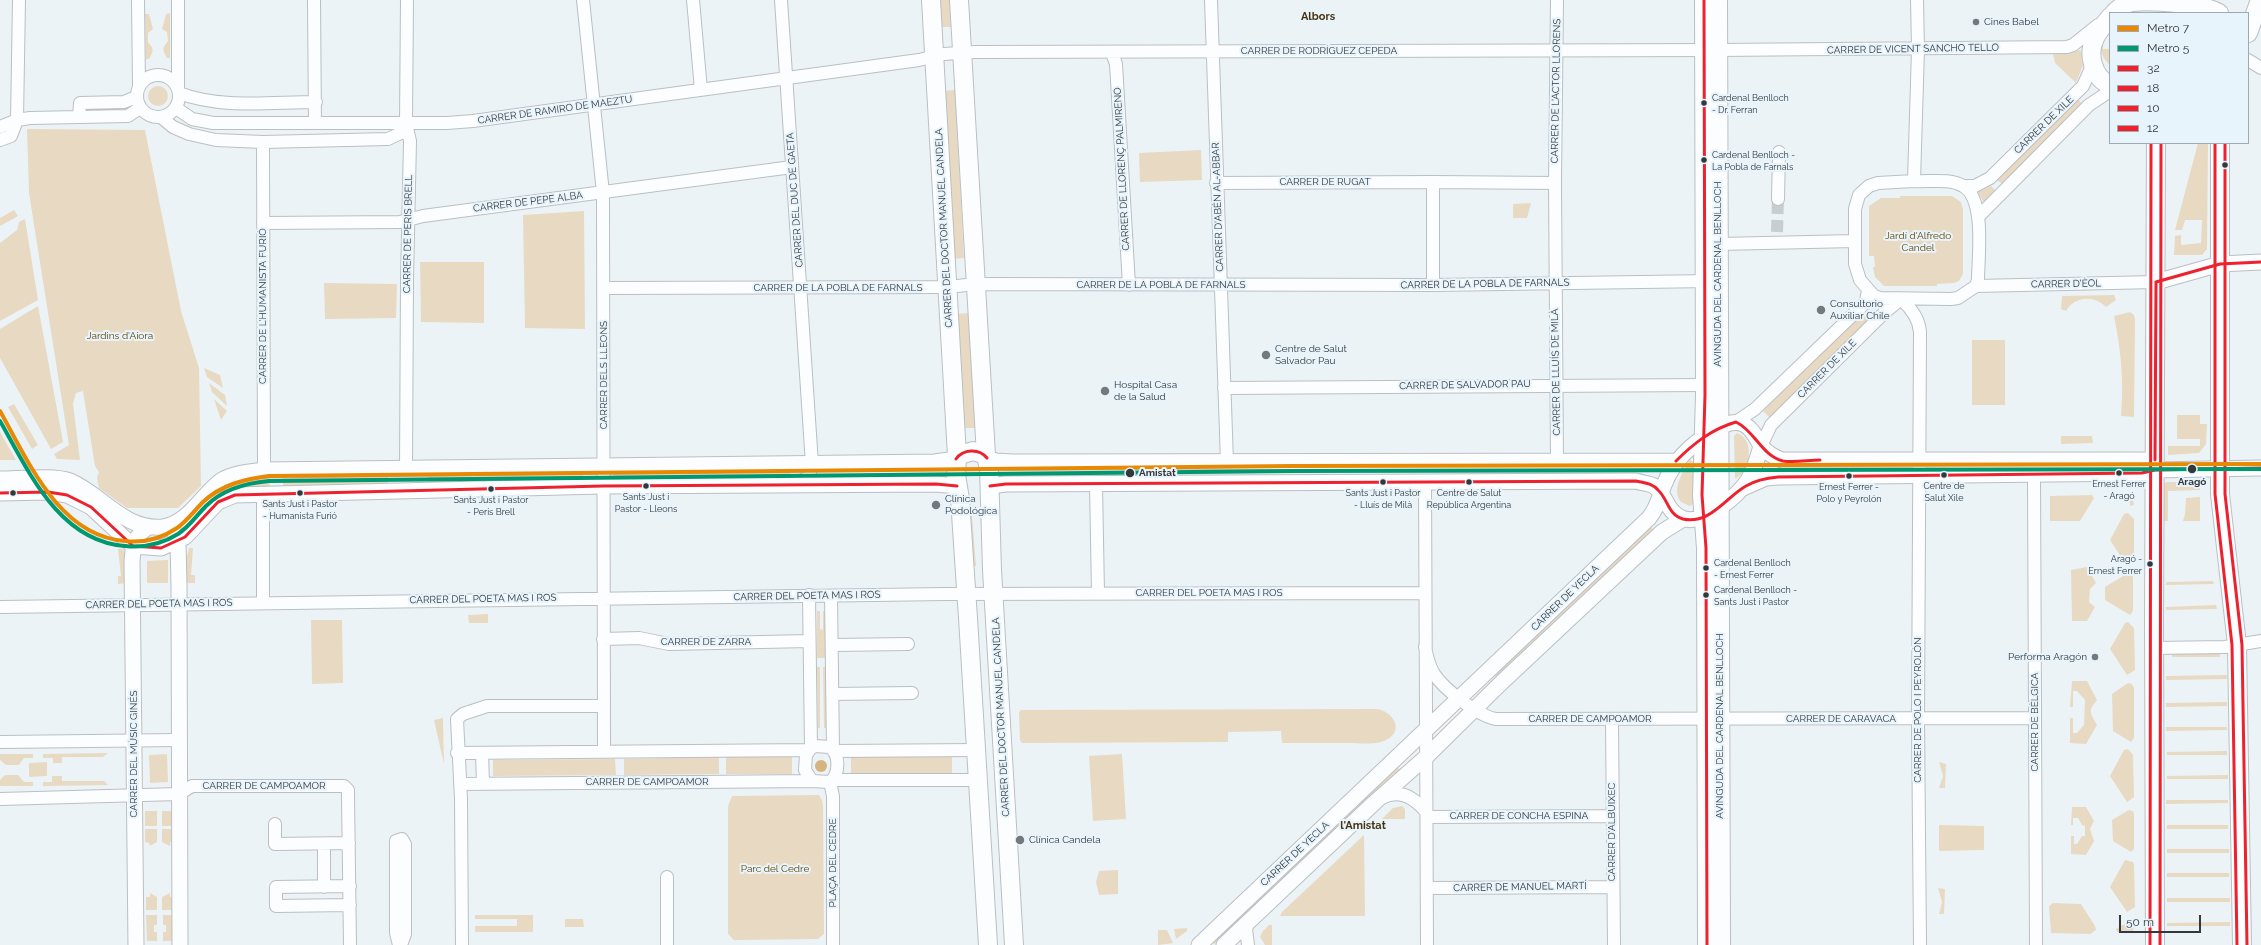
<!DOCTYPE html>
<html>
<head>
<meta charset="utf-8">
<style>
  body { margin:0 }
  #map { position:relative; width:2261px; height:945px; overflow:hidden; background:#ecf3f7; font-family:Raleway,sans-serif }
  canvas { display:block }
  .legend { position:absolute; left:2109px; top:12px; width:140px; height:132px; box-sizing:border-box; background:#e8f4fc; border:1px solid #a0a9af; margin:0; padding:5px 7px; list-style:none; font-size:12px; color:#33383b }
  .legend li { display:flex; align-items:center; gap:8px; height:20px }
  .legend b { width:20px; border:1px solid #a0a9af }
  .scale { position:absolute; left:2119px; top:915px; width:82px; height:18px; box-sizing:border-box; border:2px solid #33383b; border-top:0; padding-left:5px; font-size:12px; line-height:14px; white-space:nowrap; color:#33383b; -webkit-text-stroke:3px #e8f4fc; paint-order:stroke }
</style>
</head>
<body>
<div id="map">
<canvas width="2261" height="945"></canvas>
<ul class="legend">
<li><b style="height:5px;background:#e88803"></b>Metro 7</li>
<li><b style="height:5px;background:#009870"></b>Metro 5</li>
<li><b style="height:5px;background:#ed222e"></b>32</li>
<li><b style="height:5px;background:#ed222e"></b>18</li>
<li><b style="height:5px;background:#ed222e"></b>10</li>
<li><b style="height:5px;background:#ed222e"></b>12</li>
</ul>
<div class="scale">50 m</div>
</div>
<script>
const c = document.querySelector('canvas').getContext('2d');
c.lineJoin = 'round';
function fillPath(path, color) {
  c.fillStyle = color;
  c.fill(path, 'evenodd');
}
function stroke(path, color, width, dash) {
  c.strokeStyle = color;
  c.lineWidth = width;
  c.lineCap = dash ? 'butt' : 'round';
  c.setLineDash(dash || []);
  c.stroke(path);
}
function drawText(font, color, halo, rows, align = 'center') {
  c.font = font + ' Raleway,sans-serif';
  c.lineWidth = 4;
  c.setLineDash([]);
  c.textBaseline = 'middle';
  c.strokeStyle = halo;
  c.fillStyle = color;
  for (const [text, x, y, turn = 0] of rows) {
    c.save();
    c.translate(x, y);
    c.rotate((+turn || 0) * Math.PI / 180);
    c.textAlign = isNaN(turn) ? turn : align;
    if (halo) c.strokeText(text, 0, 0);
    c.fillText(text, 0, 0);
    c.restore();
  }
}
const green = new Path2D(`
  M938 0H950L951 27H940Z
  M170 13V58H167C162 50 162 48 168 41L167 32 162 29 166 14Z
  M145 14H149L153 29 148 33V42C154 49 154 51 149 59H146Z
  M2103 34V49H2110V65C2099 55 2100 47 2103 34Z
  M2080 50 2082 53 2083 65 2076 83 2055 63 2053 54H2069Z
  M148 96a10 10 0 1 1 20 0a10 10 0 1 1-20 0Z
  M955 90 964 258 952 259 942 91Z
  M2078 99 2082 104 2002 184 1997 180Z
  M27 129 145 130 181 311 199 368 201 486 178 508H127L99 488 97 478 99 472 95 466 83 391 76 393 73 404 80 460 57 459 54 454 69 445 29 193Z
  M2198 143H2208L2207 249 2202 255H2174L2175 236 2181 235V245L2201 243 2202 220H2185L2182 230H2175Z
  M1201 150 1202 180 1140 182 1139 153Z
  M1991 186 1996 191 1984 203 1978 192Z
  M1900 196H1952L1961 202 1963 210V274L1959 281 1954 283 1937 284V286H1884L1875 277 1873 267H1875L1874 256H1869V206L1881 198H1900Z
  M1531 203 1527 218H1513V204Z
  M14 210 18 216 0 226V218Z
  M584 211 585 329 525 328 523 215Z
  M25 219 38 300 0 321V243L17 230 19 222Z
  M420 262H484V323L421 322Z
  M324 283 397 284 396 318 325 319Z
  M2114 295 2116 300 2106 307C2094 295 2075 296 2066 311L2061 309 2062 296Z
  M38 306 63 442 51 449 0 358V329Z
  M2130 312 2134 315 2135 320 2134 417 2121 416C2124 381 2121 350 2114 316Z
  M969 313 976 428H964L956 314Z
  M1863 313 1870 320 1770 418 1763 411Z
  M1972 340H2005V405H1972Z
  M204 368 220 375 223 388 207 377Z
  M209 383 225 395 227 406 212 392Z
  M214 399 227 411 221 420Z
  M14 404 38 445 32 449 8 407Z
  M2177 415H2200V424H2207L2206 444 2199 453 2168 455V446H2200V439H2177Z
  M0 432 16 460H0Z
  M1737 433C1756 440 1750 471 1735 479L1734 436Z
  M2061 436H2092L2093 443 2061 444Z
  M1690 460 1693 462V504L1690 506 1681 502C1671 490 1683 471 1690 460Z
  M1785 464H1896V470H1784Z
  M790 467V479H614L613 470Z
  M583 471V482L428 485V473Z
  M388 474V486L283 487V476Z
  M269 475 270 487 235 489 182 530 181 528 228 484Z
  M2168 482H2200V490L2168 491V521H2162L2164 483Z
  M2092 495 2094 498 2080 521H2050V496Z
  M2118 495H2132L2134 505 2130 506V502L2122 498 2120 500 2117 498Z
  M2200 497V521H2183L2185 514 2186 498Z
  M2128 513 2134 519V560L2127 566 2110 540 2124 514Z
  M968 516H972L976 566H972Z
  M1650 526 1655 531 1500 677 1493 675Z
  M189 548H193L191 575H195V583H186V560Z
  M118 549H123L126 557 127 583 118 584V576H121Z
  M168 560V583H147V561Z
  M2087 567 2096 583 2090 589 2089 602 2095 607 2087 621H2072L2071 570Z
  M2128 573 2132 574 2133 578V611L2130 615 2105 600V587Z
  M2213 581 2214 584 2166 585V582Z
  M2216 605 2217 609 2166 610V607Z
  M817 611H820V629L823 630V611H826V658H817Z
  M488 614V623H469L468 615Z
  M311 620H342L343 683 312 684Z
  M2128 622 2134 628 2135 670 2127 675 2110 649 2125 623Z
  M2172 653H2220V657H2172Z
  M817 667H820V728H818Z
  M823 667H826V728H824Z
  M2227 675V679L2166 680V676Z
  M2072 681H2087L2097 700C2087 712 2091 713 2097 725L2086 744 2070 743V718H2073V733H2077L2084 725 2085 700 2077 691H2073V707H2070Z
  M2128 683 2132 684 2134 688V738L2131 742 2113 731 2112 694Z
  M2227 702V706L2166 707V703Z
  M1376 709C1395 711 1405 733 1384 741 1373 745 1359 743 1347 743 1325 743 1303 743 1282 743L1281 731 1228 732V742L1022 743 1020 740 1019 712 1021 710Z
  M443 718V721L444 764 434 720Z
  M2166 727H2227V730L2166 731Z
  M2128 749 2133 755 2134 797 2127 802 2110 776 2124 750Z
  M2227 751V755H2167V752Z
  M108 753 103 757H62V763H53V758H43V754Z
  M0 754H33V758H24L19 765H6L0 760Z
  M167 754 168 782 150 783 149 755Z
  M1122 754 1126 819 1093 821 1089 756Z
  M792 756V774H726V757Z
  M952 756V774H851V757Z
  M719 757V774L624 775V759Z
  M615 759 616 775 493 776V760Z
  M47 762V776L29 777V763Z
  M1939 762 1946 764 1945 788H1939L1943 776Z
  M1396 766 1400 770 1217 944 1208 943Z
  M5 775H18L24 782H33V786H0V780Z
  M2228 775V779H2167V776Z
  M52 776H62V781H104L108 785 43 786V782H52Z
  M819 795 822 800 823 806 824 934 818 939 734 940 728 934V806L732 796Z
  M2166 800H2228V803L2166 804Z
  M1402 806 1405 809V819H1382L1393 808Z
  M2072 807H2086L2094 821 2090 829 2094 841 2086 855 2071 854V836H2074V844H2077L2082 836H2085V826L2082 825 2078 818H2073V825H2071Z
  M2129 810 2133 811 2134 814V849L2131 852 2113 841 2112 820Z
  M145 811H157V826H145Z
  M162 811H173L174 826H162Z
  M1939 825 1984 826V850L1939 851Z
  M2167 825H2228V829H2167Z
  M145 829H157V842L150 846 149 843 145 842Z
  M162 829H174V842H170V846L162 842Z
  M1364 835 1365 916H1280L1282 912Z
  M2167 849H2229V853H2167Z
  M2125 860 2133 862 2134 865 2135 907 2127 912 2110 887Z
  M1118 870V894L1099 895 1096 882 1099 871Z
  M2167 873H2229V877H2167Z
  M1938 888 1945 889 1944 914H1939L1942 902Z
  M150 893 157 897V910H146V897H150Z
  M170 893V897H174V910H162V897Z
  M2167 898H2230V902H2167Z
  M2053 903 2081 904 2095 926 2096 930 2090 934 2051 933 2049 906Z
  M146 915H157V925H154V932H157V941H147Z
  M163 915H174V941H163V932H166V925H163Z
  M475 915H533V932H475V926H517V919H475Z
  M565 919H583L584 927H565Z
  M2131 920 2134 922 2133 932H2117L2116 929Z
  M2230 922V926H2167V923Z
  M1269 925H1272V945H1265L1260 937 1263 931Z
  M1187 928V931L1176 939 1174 929Z
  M1158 930H1167L1173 943 1158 945Z`);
const water = new Path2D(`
  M815 766a6 6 0 1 1 12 0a6 6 0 1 1-12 0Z`);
const minorTunnel = new Path2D(`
  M1777 232 1778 199`);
const minor = new Path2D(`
  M138 0 139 85
  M178 0V88
  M314 0 315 123
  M583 0 603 193 604 751
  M693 0 701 90
  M781 0 812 464 809 477 794 484
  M1211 0 1227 462
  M1112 53 1116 64 1129 285
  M2248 60 2261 68
  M137 96a21 21 0 1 1 42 0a21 21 0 1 1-42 0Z
  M179 93C221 109 271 102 316 102
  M176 108 192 119 213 123H447L473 121 919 60 944 54 975 52 1718 50 2067 47 2073 45 2098 25
  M79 116 80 103 124 102 136 97
  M161 117 173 127 189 134 216 140 263 142 388 139 407 130
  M0 127 17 120 30 118 128 116 140 108
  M0 140 11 136 17 120 19 0
  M263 142 264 470
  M1914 181C1929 182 1950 178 1963 186 1986 199 1978 257 1978 280L1976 286 1958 298 1951 299 1880 298 1874 296 1860 280 1855 264V209L1859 195 1869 186 1878 183Z
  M1914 181 1918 49 1917 0
  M1216 183 1433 182
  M1555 183 1557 0
  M1964 186H1975L1990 178 2083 86 2093 64
  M1778 199 1779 152
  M1978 217 2089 105 2110 91
  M263 223 400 222 423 216 792 167
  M1719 244 1855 241
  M1433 285V182L1555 183 1557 461
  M1976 286 2156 282
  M604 288 948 287 976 284 1433 285 1711 281
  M1224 388 1705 385
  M1736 422 1755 409 1862 306 1866 301 1868 290
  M1761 446 1771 425 1885 312 1901 299C1911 308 1919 318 1920 332L1918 718 1920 945
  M406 469 407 280 410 141 406 123 407 0
  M2034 475 2036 945
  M1425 482 1427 945
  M1096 485 1098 593
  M263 493V602
  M809 595 811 748
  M831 596 833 749
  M0 607 946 594 1425 593
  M603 639 639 638 669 644 809 641
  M832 645 908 644
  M1425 647C1427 657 1429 666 1434 674 1444 689 1478 716 1496 719L2035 718
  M2154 648 2225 647 2261 641
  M832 694 912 693
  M1612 720 1614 945
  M0 742 179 740
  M816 746 829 747C840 753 840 774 830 782L812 781 805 770 806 755 811 748Z
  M834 751 977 750
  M457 753 808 750
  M482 753 483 783
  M832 780H978
  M830 782 833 796V945
  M460 784 812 781
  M1382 798C1400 788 1415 798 1427 813
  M0 799 179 794 192 786H344L348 790V795L350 945
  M1427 817 1612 816
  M275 824V844L349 843
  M324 844V887
  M667 877V945
  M1427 888 1612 887
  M350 905 276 906V887L350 886
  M399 945 396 933V841L402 839 405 844V934L401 945
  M462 945 461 799 457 719 463 714 487 706H603
  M1248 945 1246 929 1249 921`);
const tertiary = new Path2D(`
  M2156 282 2220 264 2261 262
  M987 458 996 461 1012 462 1676 461
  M0 479C17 479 55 475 70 481 103 495 124 531 163 527 189 523 202 494 222 480 234 473 250 472 264 470L935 462 956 459
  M990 486 1006 484 1636 481C1641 483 1649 483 1654 486 1666 493 1665 511 1682 518 1702 527 1738 496 1748 480 1754 470 1758 457 1761 446
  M1741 489 1766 478 1778 477 2142 473 2155 470 2261 468
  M0 493 48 492 67 495 91 507 133 546 161 548 185 537 218 502 235 495 603 486 936 484 957 486
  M175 535 178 542 179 586 180 945
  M136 945 132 562C133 546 134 535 149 527
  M1199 945 1649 518C1658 507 1659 498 1664 485 1674 459 1693 442 1717 429 1725 424 1736 420 1745 425 1754 430 1756 439 1762 447 1767 453 1774 457 1782 460H2155
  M1224 945 1374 803 1426 757 1501 683 1662 532 1683 519`);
const primary = new Path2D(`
  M931 0 957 456
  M959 0 986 455
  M1704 0 1705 395 1702 495 1706 548 1707 945
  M1718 0 1721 945
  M2114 13C2119 8 2125 3 2132 2 2152 0 2201 3 2219 13
  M2110 17C2105 24 2098 31 2095 38 2087 54 2093 78 2110 85
  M2248 33 2260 0
  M2220 143V494L2237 645 2242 945
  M988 945 968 618 960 499 956 475 957 456 973 451 986 455 989 469 992 570 1014 945
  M2155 945 2154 622 2156 143`);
const bus1 = new Path2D(`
  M2156 282 2220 264 2261 262
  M956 459C963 449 979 448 987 458
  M2155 460 2156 282
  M1676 461C1694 443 1712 429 1736 422 1755 431 1762 456 1783 461 1795 463 1808 460 1820 460
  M990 486 1006 484 1636 481C1644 483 1652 483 1658 490 1668 499 1668 515 1683 519 1710 525 1726 497 1746 486 1756 480 1767 478 1778 477L2142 473 2155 470 2261 468
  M0 493 48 492 67 495 91 507 133 546 161 548 185 537 218 502 235 495 603 486 936 484 957 486`);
const bus2 = new Path2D(`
  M1704 0 1705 395 1702 495 1706 548 1707 945`);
const bus3 = new Path2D(`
  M2215 143V494L2232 645 2237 945
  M2160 945 2161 143`);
const bus4 = new Path2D(`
  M2225 143V494L2242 645 2247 945
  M2150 945 2151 143`);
const metro1 = new Path2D(`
  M0 411C28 461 59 536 125 541 143 543 161 539 177 528 187 521 194 511 203 502 221 485 244 479 269 476L1294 466 2261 464`);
const metro2 = new Path2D(`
  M0 421C29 472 59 541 125 546 144 548 162 544 178 534 189 527 196 516 206 506 223 489 246 483 269 481L1294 471 2261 469`);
const markers = [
  [1976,22,4,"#74797d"],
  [1704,103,3.5,"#33383b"],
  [1704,160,3.5,"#33383b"],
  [2225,165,3.5,"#33383b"],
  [1821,310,5,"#74797d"],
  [1266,355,5,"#74797d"],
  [1105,391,5,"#74797d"],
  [2192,469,5,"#33383b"],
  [1130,473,5,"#33383b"],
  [2119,473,3.5,"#33383b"],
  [1944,475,3.5,"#33383b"],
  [1849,476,3.5,"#33383b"],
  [1383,482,3.5,"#33383b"],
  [1469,482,3.5,"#33383b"],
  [646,486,3.5,"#33383b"],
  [491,489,3.5,"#33383b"],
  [13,493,3.5,"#33383b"],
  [300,493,3.5,"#33383b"],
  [936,505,5,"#74797d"],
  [2150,564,3.5,"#33383b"],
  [1706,568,3.5,"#33383b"],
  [1706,595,3.5,"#33383b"],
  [2095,657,4,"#74797d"],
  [1020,840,5,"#74797d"]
];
const busNames = [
  ["Cardenal Benlloch",1712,98,"left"],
  ["- Dr. Ferran",1712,110,"left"],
  ["Cardenal Benlloch -",1712,155,"left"],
  ["La Pobla de Farnals",1712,167,"left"],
  ["Ernest Ferrer",2119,484],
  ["- Aragó",2119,496],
  ["Centre de",1944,486],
  ["Salut Xile",1944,498],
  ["Ernest Ferrer -",1849,487],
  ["Polo y Peyrolón",1849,499],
  ["Sants Just i Pastor",1383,493],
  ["- Lluís de Milà",1383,505],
  ["Centre de Salut",1469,493],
  ["República Argentina",1469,505],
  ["Sants Just i",646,497],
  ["Pastor - Lleons",646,509],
  ["Sants Just i Pastor",491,500],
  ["- Peris Brell",491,512],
  ["Sants Just i Pastor",300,504],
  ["- Humanista Furió",300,516],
  ["Aragó -",2142,559,"right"],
  ["Ernest Ferrer",2142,571,"right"],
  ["Cardenal Benlloch",1714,563,"left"],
  ["- Ernest Ferrer",1714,575,"left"],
  ["Cardenal Benlloch -",1714,590,"left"],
  ["Sants Just i Pastor",1714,602,"left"]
];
const poiNames = [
  ["Cines Babel",1984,22],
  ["Consultorio",1830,304],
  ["Auxiliar Chile",1830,316],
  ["Centre de Salut",1275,349],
  ["Salvador Pau",1275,361],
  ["Hospital Casa",1114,385],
  ["de la Salud",1114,397],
  ["Clínica",945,499],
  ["Podológica",945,511],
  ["Performa Aragón",2087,657,"right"],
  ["Clínica Candela",1029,840]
];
const streetNames = [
  ["CARRER DE VICENT SANCHO TELLO",1913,49,-1],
  ["CARRER DE RODRÍGUEZ CEPEDA",1319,51],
  ["CARRER DE L'ACTOR LLORENS",1556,91,-89],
  ["CARRER DE RAMIRO DE MAEZTU",555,110,-8],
  ["CARRER DE XILE",2044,125,-44],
  ["CARRER DE LLORENÇ PALMIRENO",1122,169,-93],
  ["CARRER DE RUGAT",1325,182],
  ["CARRER DEL DUC DE GAETA",795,200,-94],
  ["CARRER DE PEPE ALBA",528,202,-7],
  ["CARRER D'ABÉN AL-ABBAR",1218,207,-92],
  ["CARRER DEL DOCTOR MANUEL CANDELA",944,228,-93],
  ["CARRER DE PERIS BRELL",408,234,-89],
  ["AVINGUDA DEL CARDENAL BENLLOCH",1718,274,-90],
  ["CARRER DE LA POBLA DE FARNALS",1485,284,-1],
  ["CARRER D'ÈOL",2066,284,-1],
  ["CARRER DE LA POBLA DE FARNALS",1161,285],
  ["CARRER DE LA POBLA DE FARNALS",838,288],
  ["CARRER DE L'HUMANISTA FURIÓ",263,306,-90],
  ["CARRER DE XILE",1827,369,-45],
  ["CARRER DE LLUÍS DE MILÀ",1556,372,-91],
  ["CARRER DELS LLEONS",604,375,-90],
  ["CARRER DE SALVADOR PAU",1465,385,-1],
  ["CARRER DEL POETA MAS I ROS",1209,593],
  ["CARRER DEL POETA MAS I ROS",807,596,-1],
  ["CARRER DE YECLA",1565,598,-44],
  ["CARRER DEL POETA MAS I ROS",483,599,-1],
  ["CARRER DEL POETA MAS I ROS",159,604,-1],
  ["CARRER DE ZARRA",706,642],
  ["CARRER DE POLO I PEYROLÓN",1918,710,-90],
  ["CARRER DEL DOCTOR MANUEL CANDELA",1001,717,-93],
  ["CARRER DE CAMPOAMOR",1590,719],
  ["CARRER DE CARAVACA",1841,719],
  ["CARRER DE BÈLGICA",2035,722,-90],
  ["AVINGUDA DEL CARDENAL BENLLOCH",1720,726,-90],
  ["CARRER DEL MÚSIC GINÉS",134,754,-90],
  ["CARRER DE CAMPOAMOR",647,782],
  ["CARRER DE CAMPOAMOR",264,786],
  ["CARRER DE CONCHA ESPINA",1519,816],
  ["CARRER D'ALBUIXEC",1612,832,-90],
  ["CARRER DE YECLA",1295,854,-43],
  ["PLAÇA DEL CEDRE",833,863,-90],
  ["CARRER DE MANUEL MARTÍ",1520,887,-1]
];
const parkNames = [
  ["Jardí d'Alfredo",1918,236],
  ["Candel",1918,248],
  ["Jardins d'Aiora",120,336],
  ["Parc del Cedre",775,869]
];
const stopNames = [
  ["Amistat",1139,473],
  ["Aragó",2192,482,"center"]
];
const neighbourhoodNames = [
  ["Albors",1318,17],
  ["l'Amistat",1363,826]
];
fillPath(green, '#e8d9c2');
fillPath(water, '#d6b47f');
stroke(minorTunnel, '#c7ced1', 12, [12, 6]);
stroke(minor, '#babfc3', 14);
stroke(tertiary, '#babfc3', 17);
stroke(primary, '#babfc3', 20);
stroke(minor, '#fcfdfe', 12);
stroke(tertiary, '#fcfdfe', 15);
stroke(primary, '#fcfdfe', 18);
stroke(bus1, '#ed222e', 3);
stroke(bus2, '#ed222e', 3);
stroke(bus3, '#ed222e', 3);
stroke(bus4, '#ed222e', 3);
stroke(metro1, '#e88803', 4);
stroke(metro2, '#009870', 4);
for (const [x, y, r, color] of markers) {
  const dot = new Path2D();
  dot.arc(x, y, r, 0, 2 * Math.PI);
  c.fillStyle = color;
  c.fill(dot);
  stroke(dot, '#e8f4fc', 1.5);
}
drawText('9px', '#33383b', '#e8f4fc', busNames);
drawText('10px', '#33383b', '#e8f4fc', poiNames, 'left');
drawText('10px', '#33383b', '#e8f4fc', streetNames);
drawText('10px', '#654201', '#e8f4fc', parkNames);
drawText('bold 10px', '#33383b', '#e8f4fc', stopNames, 'left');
drawText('bold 11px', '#4a3310', '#e8f4fc', neighbourhoodNames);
</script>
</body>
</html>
